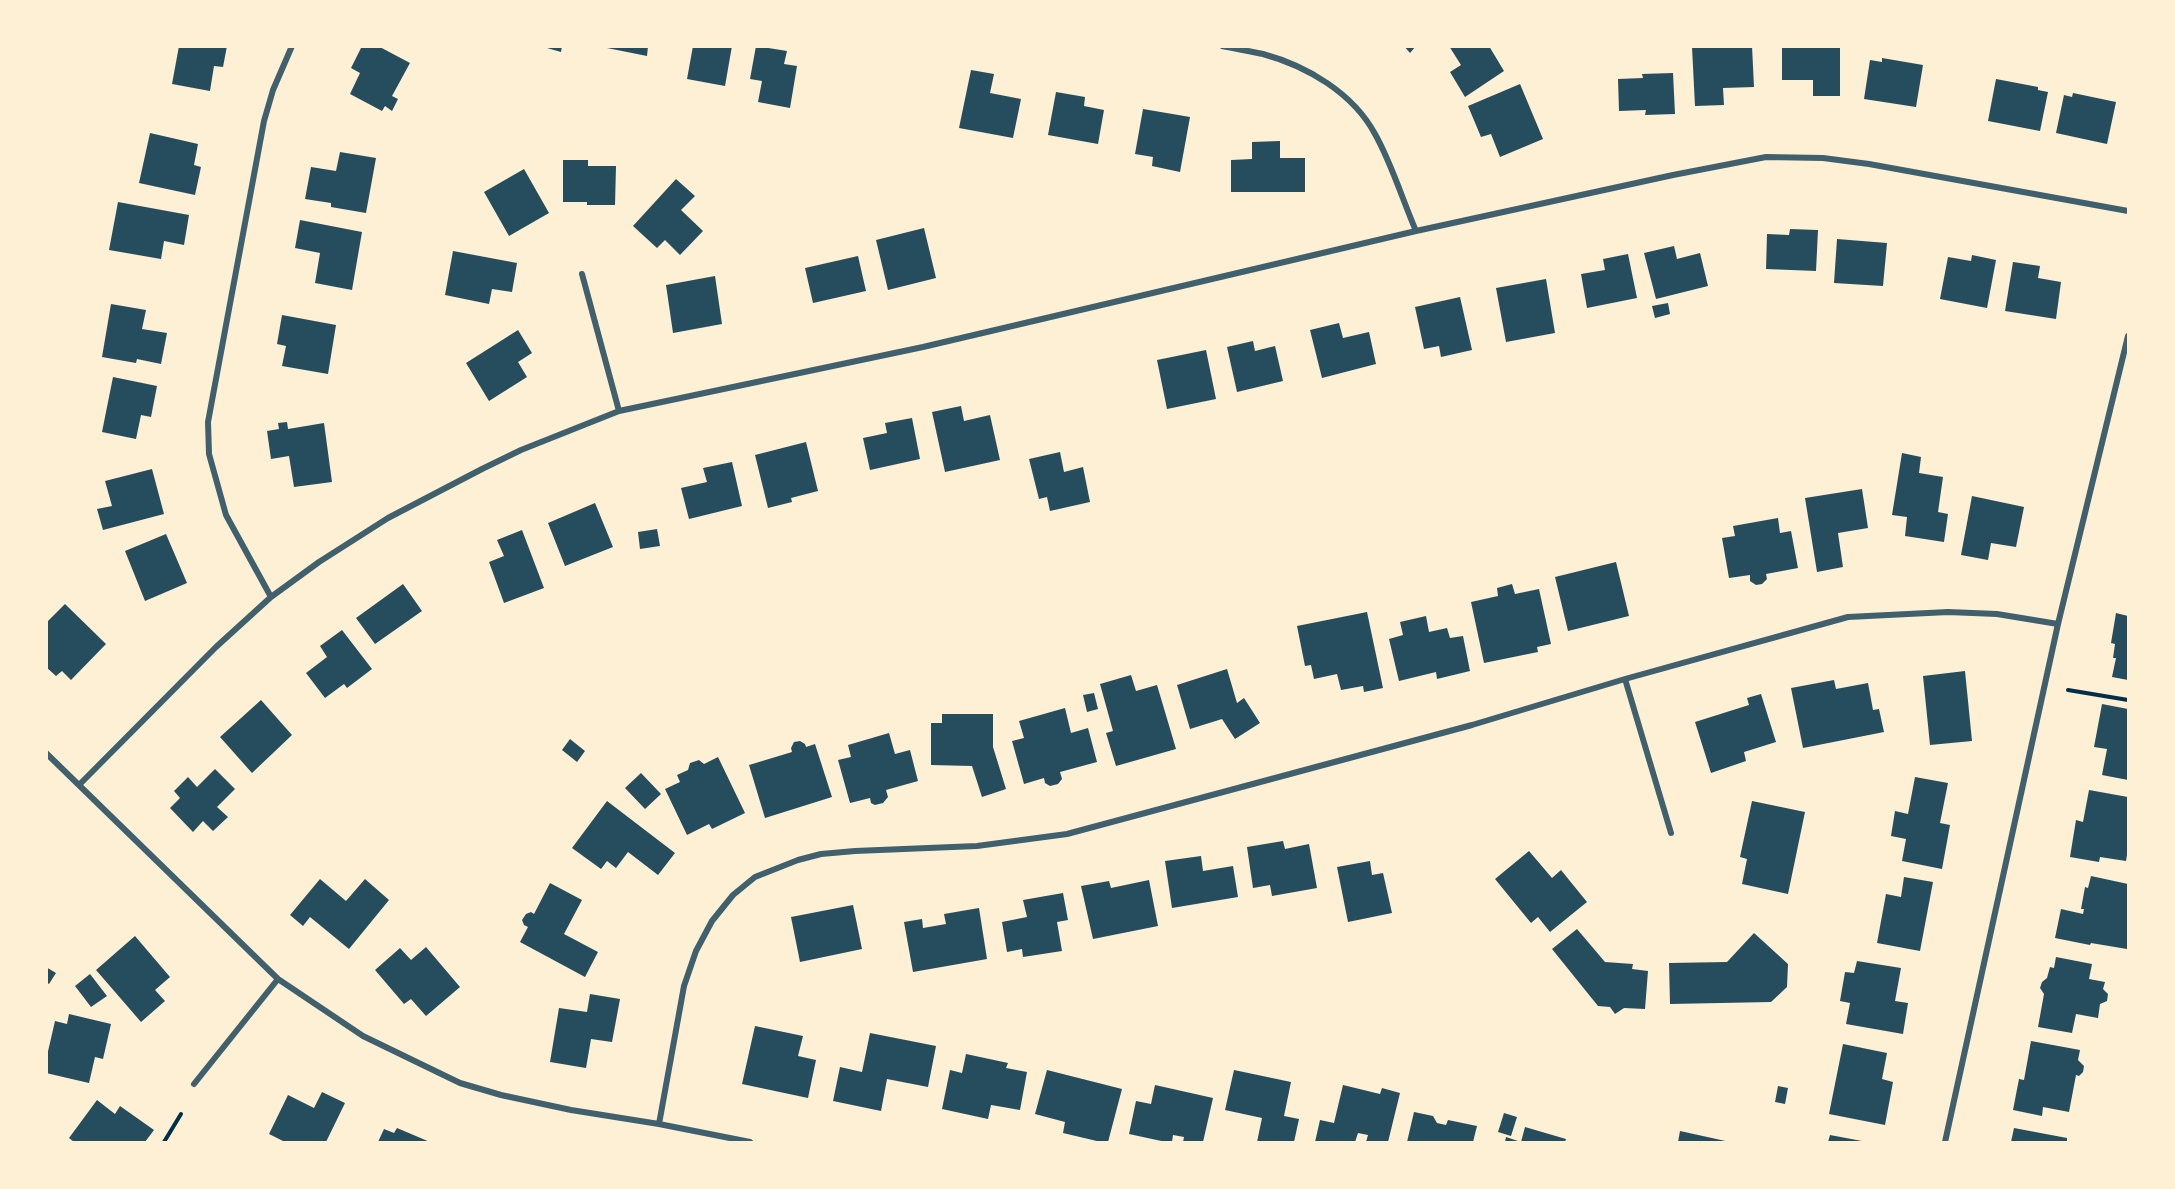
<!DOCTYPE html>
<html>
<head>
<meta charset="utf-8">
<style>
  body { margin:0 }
  #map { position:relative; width:2175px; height:1189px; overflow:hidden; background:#fdf0d5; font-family:Arial,sans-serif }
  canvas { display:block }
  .frame { position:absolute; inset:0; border:48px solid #fdf0d5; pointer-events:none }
</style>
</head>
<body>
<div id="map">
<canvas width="2175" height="1189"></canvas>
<div class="frame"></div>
</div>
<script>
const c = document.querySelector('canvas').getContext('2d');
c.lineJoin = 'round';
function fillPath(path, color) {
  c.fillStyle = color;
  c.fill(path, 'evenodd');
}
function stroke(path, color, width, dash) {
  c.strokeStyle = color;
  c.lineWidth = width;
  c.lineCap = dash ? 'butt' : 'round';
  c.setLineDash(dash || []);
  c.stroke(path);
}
const building = new Path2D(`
  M179 46H227L223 67 214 66 210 91 172 84Z
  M362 46H378L410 63 392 96 398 99 392 111 385 106 382 111 350 94 360 73 351 68Z
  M540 46H562L561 52Z
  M597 46H648L647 56Z
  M693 46H732L725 86 687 79Z
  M756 46 787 51 784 64 797 66 790 108 758 102 762 81 750 79Z
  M1404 46H1416L1410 53Z
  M1449 46H1489L1504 71 1465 97 1450 72 1461 65Z
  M1752 46 1754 87 1723 88 1724 105 1695 106 1692 47Z
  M1782 46H1840V96H1813V80H1782Z
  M1882 58 1923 65 1916 107 1864 99 1870 60 1882 62Z
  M971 70 994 74 990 93 1021 99 1013 138 959 128Z
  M1673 73 1675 114 1645 115 1646 110 1619 111 1618 79 1643 78 1642 74Z
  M1996 79 2038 87V90L2048 92 2040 131 1988 121Z
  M1520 84 1543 139 1500 157 1491 134 1481 137 1468 106Z
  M1056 92 1085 97 1084 106 1104 110 1098 144 1048 135Z
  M2073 93 2116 102 2107 144 2056 133 2064 95 2072 97Z
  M1143 109 1190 117 1180 172 1152 166 1153 157 1135 154Z
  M150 133 198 144 194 165 201 167 195 195 139 183Z
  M1280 141V158H1305V192H1231V160L1252 159V142Z
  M340 152 376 158 366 213 331 207V203L305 199 311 167 336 171Z
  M563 160H588V166H616L615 205H587V202H563Z
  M524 169 549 213 509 236 484 192Z
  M676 179 695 196 681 210 703 231 680 255 665 240 657 248 633 226Z
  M118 202 189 215 184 245 164 241 161 259 109 250Z
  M300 220 362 232 352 290 315 283 320 253 295 248Z
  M924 228 936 278 888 290 876 240Z
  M1790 229 1818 230 1816 271 1766 269 1767 234 1789 235Z
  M1837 239 1887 243 1883 286 1834 283Z
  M1674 246 1677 259 1700 253 1708 286 1656 299 1644 253Z
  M453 251 517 263 512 292 492 289 489 304 445 295Z
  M1628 254 1637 298 1587 308 1581 274 1605 270 1603 259Z
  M1972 255 1996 260 1987 308 1940 299 1948 257 1971 261Z
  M858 256 866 291 813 303 805 268Z
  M2013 262 2040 266 2038 278 2061 282 2056 319 2005 311Z
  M715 276 722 324 673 333 666 285Z
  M1546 279 1555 333 1506 342 1496 288Z
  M1460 297 1472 350 1441 357 1439 346 1424 349 1415 307Z
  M1668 303 1670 314 1655 318 1652 306Z
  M111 304 146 310 142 329 167 333 161 364 137 359 136 363 102 357Z
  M282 315 336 325 328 374 282 366 286 346 277 344Z
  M1339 323 1343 338 1369 332 1376 364 1322 378 1310 330Z
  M518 330 532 353 518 362 527 377 489 401 466 363Z
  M1253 341 1255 351 1275 346 1283 381 1237 392 1227 347Z
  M1206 350 1216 399 1167 409 1157 360Z
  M113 377 157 386 151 417 141 415 136 439 102 432Z
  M961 406 964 421 990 415 1000 460 945 472 932 412Z
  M912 418 920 459 870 470 863 438 887 433 885 423Z
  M287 422 288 429 324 423 332 482 294 487 289 456 271 459 267 431 279 429 278 423Z
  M806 442 818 491 791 498 792 502 768 508 755 455Z
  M1060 452 1064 472 1083 467 1090 502 1050 511 1047 497 1039 499 1029 459Z
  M1902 453 1921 457 1919 473 1943 477 1938 512 1948 514 1944 542 1905 536 1907 517 1892 515Z
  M732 462 742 506 689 519 681 488 707 482 703 468Z
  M152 469 164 514 103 530 97 509 112 506 105 481Z
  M1862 489 1868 528 1838 533 1843 567 1817 572 1805 498Z
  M1972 496 2024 507 2016 547 1991 543 1988 560 1961 555Z
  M595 503 613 547 565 566 548 523Z
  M1778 518 1780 533 1791 531 1798 568 1766 574 1767 579 1762 584 1756 585 1750 581V575L1729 578 1722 538 1735 536 1733 526Z
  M657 529 660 546 640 549 638 532Z
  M522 530 544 588 504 603 489 562 504 556 497 540Z
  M166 534 187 583 145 601 125 551Z
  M1616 562 1629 616 1568 631 1555 577Z
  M403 584 422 611 375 644 356 618Z
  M1512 584 1515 594 1539 589 1551 644 1537 647 1538 652 1484 663 1471 602 1498 596 1497 588Z
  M65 604 106 644 71 680 62 671 56 676 46 667V623Z
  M1367 612 1383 688 1364 692 1363 686 1341 690 1337 674 1314 679 1311 665 1305 666 1297 626Z
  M2116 613 2128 616V680L2112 677 2116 658H2113L2115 644 2111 643Z
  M1426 616 1429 632 1447 628 1450 638 1463 636 1470 671 1437 679 1436 672 1399 681 1389 639 1403 635 1400 622Z
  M342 630 372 669 347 688 344 684 325 698 306 673 327 657 320 646Z
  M1227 669 1237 703 1244 698 1260 723 1235 739 1222 719 1190 729 1177 685Z
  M1965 671 1972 741 1930 745 1923 676Z
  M1131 675 1136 691 1157 685 1176 749 1116 766 1106 733 1113 731 1100 684Z
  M1834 680 1836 689 1868 683 1873 710 1879 709 1884 732 1803 748 1791 688Z
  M1094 693 1098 709 1087 712 1083 695Z
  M1761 694 1776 742 1744 752 1746 761 1711 773 1695 722 1749 705 1747 698Z
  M261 700 292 735 252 773 220 737Z
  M2102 704 2128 709V780L2102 775 2107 749 2094 747Z
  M1065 708 1071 733 1088 728 1097 762 1060 772 1062 779 1058 784 1050 786 1045 783 1044 778 1024 784 1012 741 1024 738 1019 721Z
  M942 714H993V747L1006 789 982 797 972 766 931 765V723H942Z
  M889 733 895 754 910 750 918 781 886 790 888 797 883 803 875 805 871 803 870 798 850 803 838 760 851 757 848 745Z
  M570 739 585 751 577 762 562 750Z
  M800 741 805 744 806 747 815 744 832 797 765 818 749 765 792 752 791 748 794 742Z
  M718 757 745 813 712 829 709 824 687 835 665 789 680 782 677 775 688 770 690 763 699 760 704 764Z
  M215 769 235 789 217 807 228 817 213 831 203 821 193 832 170 808 180 798 174 791 188 777 197 787Z
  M641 773 661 794 645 809 625 788Z
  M1915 777 1948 783 1940 823 1950 825 1942 869 1902 861 1906 839 1891 836 1895 811 1908 814Z
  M2089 790 2128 797V849L2126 861 2100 857 2099 862 2070 857 2076 820 2083 822Z
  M607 801 675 853 658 875 628 852 616 868 607 861 601 869 572 848Z
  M1752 801 1805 812 1788 894 1742 884 1747 859 1740 857Z
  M1283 841 1285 849 1309 844 1317 888 1272 896 1270 885 1253 888 1247 847Z
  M1529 851 1552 878 1561 870 1587 902 1550 932 1538 917 1531 923 1495 879Z
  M1201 856 1203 871 1233 866 1238 897 1172 908 1165 861Z
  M1370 861 1372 875 1383 873 1392 913 1348 922 1337 867Z
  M2091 876 2128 884 2127 949 2091 943 2090 945 2055 938 2061 909 2083 914 2084 909H2081L2085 887 2088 888Z
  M1904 877 1933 882 1920 951 1877 943 1886 894 1901 897Z
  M320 879 346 901 365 879 389 900 349 949 310 917 303 926 290 915Z
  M1149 880 1158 926 1093 939 1081 886 1109 881 1111 888Z
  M550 883 582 900 564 934 598 952 585 977 520 942 528 927 524 925 522 920 526 914 531 912 534 914Z
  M1063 893 1068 920 1057 922 1062 951 1023 957 1022 949 1007 952 1002 922 1027 917 1023 900Z
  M853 905 862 949 800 962 791 917Z
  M979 908 987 959 913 972 904 922 922 919 923 928 946 924 944 914Z
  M1577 929 1605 962 1633 964 1632 969 1648 971 1645 1009 1624 1008 1615 1014 1610 1007 1598 1006 1552 949Z
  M1754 933 1788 964 1787 987 1771 1002 1670 1004 1669 963 1727 962Z
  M135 936 170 977 155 990 165 1001 141 1022 96 970Z
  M426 947 460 987 426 1016 411 999 404 1004 375 970 400 948 411 960Z
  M2056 957 2092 964 2089 979 2105 982 2103 989 2108 994 2107 1001 2100 1004 2098 1018 2076 1014 2072 1033 2038 1027 2044 994 2040 988 2042 982 2047 978 2050 967 2054 968Z
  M1857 961 1901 968 1895 1001 1908 1003 1903 1034 1846 1024 1850 1003 1840 1001 1845 972 1854 973Z
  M46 967 56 973 49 984 46 982Z
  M90 974 107 996 91 1007 75 986Z
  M590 994 620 999 612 1042 591 1039 586 1068 550 1062 559 1008 587 1012Z
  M69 1014 111 1024 103 1059 95 1057 89 1083 46 1073V1060L55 1021 67 1024Z
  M755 1026 803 1036 798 1056 816 1060 808 1098 742 1084Z
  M870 1033 936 1046 928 1087 887 1079 881 1111 833 1101 840 1067 862 1072Z
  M2031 1041 2080 1050 2078 1060 2084 1066 2083 1072 2079 1076 2076 1075 2069 1112 2043 1107 2042 1116 2013 1110 2019 1079 2024 1080Z
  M1843 1044 1887 1053 1882 1079 1893 1082 1885 1125 1829 1114Z
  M966 1054 1008 1063 1006 1068 1027 1072 1020 1110 991 1105 988 1119 942 1109 950 1070 962 1073Z
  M1047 1070 1122 1089 1108 1142H1101L1063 1133 1065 1122 1035 1114Z
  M1234 1070 1291 1082 1284 1116 1299 1119 1294 1142H1257L1262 1118 1225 1110Z
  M1155 1085 1213 1098 1203 1142H1183L1184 1137 1173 1135 1172 1142H1166L1129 1134 1136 1101 1151 1104Z
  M1343 1085 1380 1094 1382 1088 1400 1093 1388 1142H1366L1368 1135 1358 1133 1355 1142H1315L1320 1120 1334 1123Z
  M1778 1086 1788 1088 1785 1104 1775 1102Z
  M322 1092 345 1103 326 1142H285L269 1134 288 1095 314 1108Z
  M97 1100 115 1114 120 1106 154 1130 145 1142H74L69 1138Z
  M1414 1112 1433 1116 1437 1123 1446 1125 1448 1120 1477 1126 1473 1142H1407Z
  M1504 1113 1517 1117 1511 1136 1498 1132Z
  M1525 1127 1566 1139 1565 1142H1505L1506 1137 1521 1142Z
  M397 1128 430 1142H378L384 1129 394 1133Z
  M2014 1128 2067 1138V1142H2011Z
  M1680 1131 1730 1142H1678Z
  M1830 1135 1862 1141V1142H1828Z`);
const path = new Path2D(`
  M2068 690 2128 700
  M164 1142 181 1114`);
const minor = new Path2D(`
  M1222 46C1236 49 1250 51 1263 54 1307 66 1353 93 1375 134 1391 162 1403 201 1416 231
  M582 274 619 411
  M271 597 226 515 209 454 208 422 264 121 273 90 292 46
  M1625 679 1671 833
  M46 753 278 979 363 1036 460 1083 501 1095 571 1110 659 1124 750 1142
  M79 785 216 647 271 597 319 562 388 518 482 469 521 450 619 411 923 347 1416 231 1673 175 1766 157 1823 158 1869 164 2128 211
  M194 1084 278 979
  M659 1124 684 986 696 951 712 921 733 895 755 877 798 860 821 854 855 851 977 846 1067 834 1472 725 1625 679 1848 617 1948 612 1997 614 2058 624
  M1945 1142 2058 624 2128 336`);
fillPath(building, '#264d5e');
stroke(path, '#003049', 4);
stroke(minor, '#3f606c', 6);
</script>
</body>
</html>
